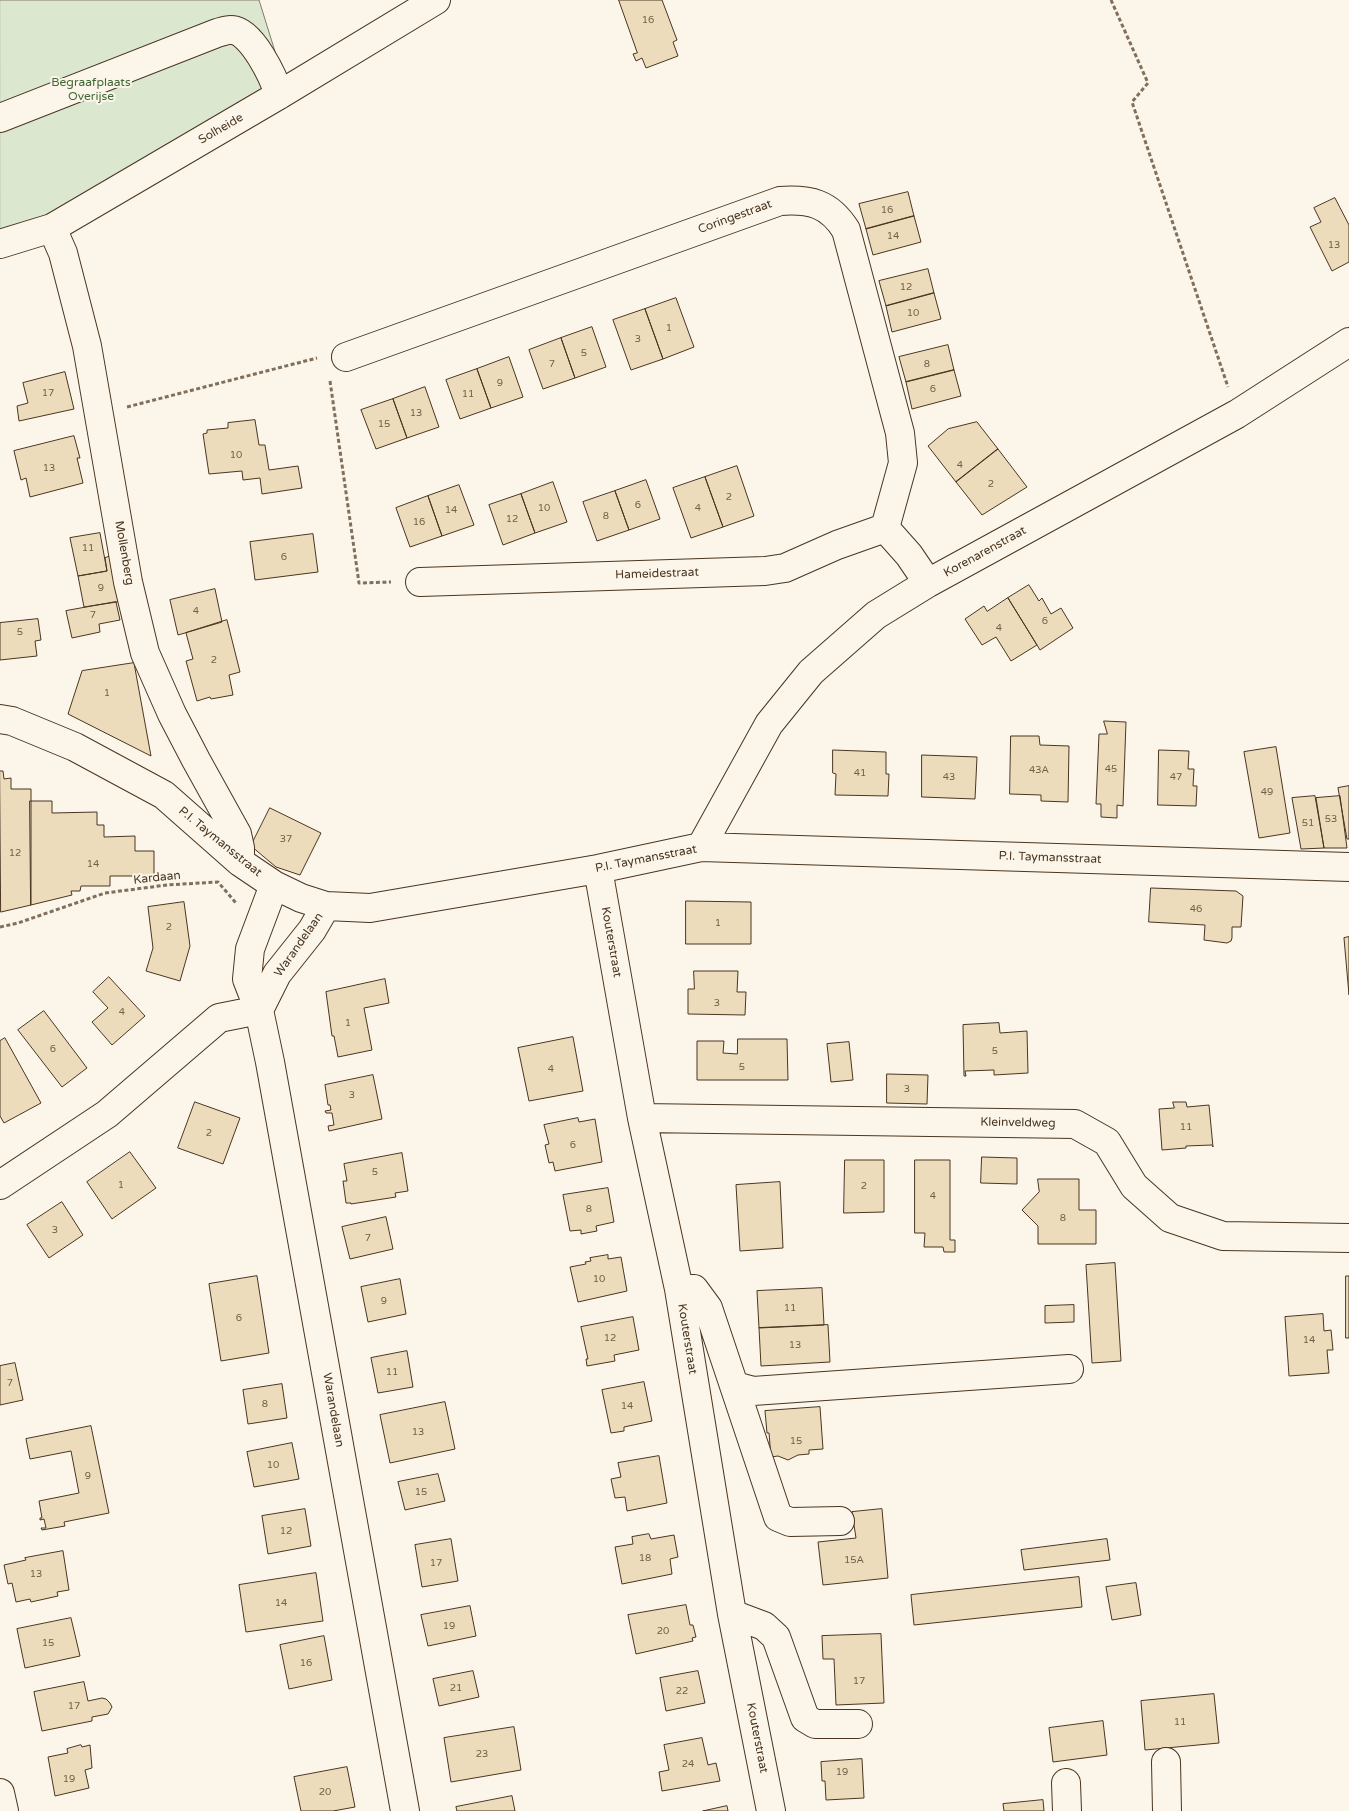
<!DOCTYPE html>
<html>
<head>
<meta charset="utf-8">
<style>
  body { margin:0 }
  canvas { display:block; background:#fbf6e9 }
</style>
</head>
<body>
<canvas width="1349" height="1811"></canvas>
<script>
const c = document.querySelector('canvas').getContext('2d');
c.lineJoin = 'round';
function fillPath(path, color) {
  c.fillStyle = color;
  c.fill(path, 'evenodd');
}
function stroke(path, color, width, dash) {
  c.strokeStyle = color;
  c.lineWidth = width;
  c.lineCap = dash ? 'butt' : 'round';
  c.setLineDash(dash || []);
  c.stroke(path);
}
function drawText(font, color, halo, rows, align = 'center') {
  c.font = font + ' "Varela Round",sans-serif';
  c.lineWidth = 4;
  c.setLineDash([]);
  c.textBaseline = 'middle';
  c.strokeStyle = halo;
  c.fillStyle = color;
  for (const [text, x, y, turn = 0] of rows) {
    c.save();
    c.translate(x, y);
    c.rotate((+turn || 0) * Math.PI / 180);
    c.textAlign = isNaN(turn) ? turn : align;
    if (halo) c.strokeText(text, 0, 0);
    c.fillText(text, 0, 0);
    c.restore();
  }
}
const green = new Path2D(`
  M0 0H259L282 74 263 97 47 220 0 235Z`);
const building = new Path2D(`
  M619 0H662L677 40 673 42 678 56 646 68 642 58 636 61 633 54 637 53Z
  M908 192 914 216 866 229 859 204Z
  M1335 198 1349 225V262L1332 271 1310 227 1321 222 1314 208Z
  M914 216 921 242 873 255 866 229Z
  M928 269 934 293 886 306 879 281Z
  M934 293 941 319 892 332 886 306Z
  M676 298 694 347 663 359 645 309Z
  M645 309 663 359 631 370 613 320Z
  M592 327 606 367 575 378 561 338Z
  M561 338 575 378 543 389 529 350Z
  M948 345 954 370 906 382 899 357Z
  M509 357 523 397 491 408 477 369Z
  M477 369 491 408 460 419 446 380Z
  M954 370 961 396 912 409 906 382Z
  M65 372 74 409 19 421 17 406 28 403 23 383Z
  M425 387 439 427 407 438 393 399Z
  M393 399 407 438 376 449 361 410Z
  M255 420 259 445H265L269 470 298 466 302 488 262 494 260 478 243 480 242 471 209 474 203 434 207 433V430L228 428V423Z
  M977 422 998 449 956 482 928 446 948 429Z
  M74 436 80 458H77L83 483 30 497 26 478 21 480 14 451Z
  M998 449 1027 487 982 515 956 482Z
  M737 466 754 516 723 527 705 477Z
  M705 477 723 527 691 538 673 488Z
  M646 480 660 519 629 530 615 491Z
  M553 482 567 522 535 533 521 494Z
  M459 485 474 525 442 536 428 496Z
  M615 491 629 530 597 541 583 502Z
  M521 494 535 533 503 545 489 505Z
  M428 496 442 536 410 547 396 508Z
  M100 533 107 571 78 576 70 538Z
  M313 534 318 572 255 580 250 542Z
  M115 555 123 601 84 607 78 576 107 571 105 558Z
  M1029 585 1039 601 1042 598 1051 614 1061 608 1073 628 1040 650 1008 598Z
  M215 589 222 622 178 635 170 600Z
  M1008 598 1037 645 1011 661 996 637 982 645 965 619 984 606 987 611Z
  M116 602 120 620 99 624 100 632 72 638 66 611Z
  M38 619 41 640 35 641 37 656 0 660V623Z
  M227 620 240 672 229 675 233 695 211 699 210 697 197 701 186 661 193 659 186 633Z
  M134 663 151 756 68 714 82 671Z
  M1104 721 1126 722 1123 806 1117 805V818L1101 817V804H1096L1099 734H1107Z
  M1011 736H1039L1040 745 1069 746 1068 802 1041 801V795L1010 794Z
  M1276 747 1290 833 1259 838 1244 752Z
  M833 750 886 752V774H889L888 796 835 795 836 774 833 773Z
  M1159 750 1189 751 1188 769H1194L1193 786H1197L1196 806 1158 805Z
  M922 755 977 757 975 799 922 797Z
  M0 771H3L4 779 11 778V789H31V905L1 912Z
  M1349 786V839H1347L1338 788Z
  M1315 796 1324 848 1301 849 1292 798Z
  M1340 796 1347 848H1324L1316 798Z
  M30 801H52V813L97 812V825H104V837L135 836V851H154V876H110V886H81L80 891H71L72 895 31 905Z
  M270 808 321 833 300 875 276 867 251 846Z
  M1151 888 1236 891 1243 896 1241 927H1232V938L1231 941 1227 943 1204 940 1205 925 1149 922Z
  M686 901 751 902V944H686Z
  M184 902 190 946 180 981 146 971 153 948 148 907Z
  M1349 937V995L1344 938Z
  M694 971H738L737 992H746L745 1015 688 1014V989H694Z
  M109 977 145 1016 112 1045 92 1022 108 1008 93 992Z
  M385 979 389 1003 364 1008 372 1050 338 1057 334 1036H332L326 992Z
  M44 1011 87 1068 62 1087 18 1030Z
  M999 1023 1000 1033 1027 1031 1028 1073 994 1075V1070L965 1071 966 1076H964L963 1025Z
  M573 1037 583 1091 529 1101 518 1048Z
  M5 1038 41 1103 4 1123 0 1116V1041Z
  M738 1039H787L788 1080H697V1041H724L723 1053 737 1054Z
  M849 1042 853 1080 831 1082 827 1044Z
  M887 1074 928 1075 927 1104 887 1103Z
  M373 1075 382 1119 329 1131 328 1126 334 1125 332 1113H326L325 1111 331 1110 330 1105H328L325 1085Z
  M195 1102 240 1118 223 1164 178 1148Z
  M1173 1102H1186L1187 1107 1209 1105 1213 1147 1212 1145 1186 1146V1148L1162 1150 1159 1109 1174 1108Z
  M578 1118 579 1122 595 1119 602 1162 555 1171 553 1162 549 1163 545 1145 549 1144 544 1125Z
  M130 1152 156 1188 112 1219 87 1182Z
  M402 1153 408 1191 395 1193 396 1197 351 1204V1203H346L343 1181H347L344 1164Z
  M982 1157 1017 1158V1184L981 1183Z
  M845 1160H884V1212L844 1213Z
  M915 1160H950V1240H955V1252H944L943 1247H924L925 1233H915Z
  M1038 1179H1079V1210H1096V1244H1038V1226L1022 1210 1039 1192Z
  M780 1182 783 1248 740 1251 736 1185Z
  M608 1188 614 1222 596 1226 597 1231 581 1234V1230L570 1231 563 1195Z
  M62 1202 83 1235 49 1258 27 1225Z
  M386 1217 393 1249 350 1259 342 1227Z
  M608 1255V1259L621 1257 627 1291 578 1302 570 1267 586 1264 585 1262 591 1261 590 1258Z
  M1115 1263 1121 1361 1092 1363 1086 1265Z
  M257 1276 269 1353 221 1361 209 1284Z
  M1346 1276H1349V1338H1346Z
  M400 1279 406 1314 368 1322 361 1287Z
  M822 1288 824 1325 759 1328 757 1291Z
  M1074 1305V1322L1045 1323V1306Z
  M1323 1314 1324 1331 1331 1330 1333 1350H1327L1329 1373 1289 1376 1285 1317Z
  M633 1317 639 1350 614 1355 615 1361 587 1366 586 1359H588L581 1327Z
  M828 1325 830 1362 761 1366 759 1328Z
  M407 1351 413 1387 378 1393 371 1358Z
  M15 1363 23 1400 0 1405V1366Z
  M644 1382 652 1421 624 1427V1431L611 1433 602 1390Z
  M282 1384 287 1418 248 1424 243 1390Z
  M445 1402 455 1449 390 1463 380 1415Z
  M820 1407 823 1449 809 1450V1454L798 1455 788 1460 778 1456 771 1457 769 1433H767L765 1411Z
  M91 1426 109 1513 64 1522 65 1526 42 1530 41 1528H46L44 1519 40 1520V1518H42L39 1501 79 1493 71 1451 30 1459 26 1439Z
  M292 1443 299 1479 254 1487 247 1452Z
  M659 1456 667 1503 627 1511 625 1497 615 1498 611 1479 621 1477 618 1463Z
  M438 1474 445 1501 405 1510 398 1482Z
  M305 1509 311 1546 268 1554 262 1516Z
  M882 1509 888 1578 823 1585 818 1542 856 1538 852 1512Z
  M649 1534 651 1539 674 1535 678 1557 670 1559 672 1574 622 1584 615 1547 633 1544 632 1537Z
  M451 1539 458 1581 422 1587 415 1545Z
  M1107 1539 1110 1560 1024 1570 1021 1550Z
  M63 1551 69 1590 57 1592 58 1596 31 1602 30 1599 16 1602 12 1583 8 1584 4 1565 26 1560 25 1558Z
  M316 1573 323 1621 246 1632 239 1585Z
  M1079 1577 1082 1607 914 1625 911 1595Z
  M1136 1583 1141 1615 1112 1620 1106 1587Z
  M686 1605 690 1625H693L696 1637 692 1638 693 1641 636 1654 628 1615Z
  M470 1606 476 1636 428 1646 421 1615Z
  M71 1618 80 1656 25 1668 17 1629Z
  M881 1634 884 1703 836 1705 834 1659H823L822 1636Z
  M324 1636 332 1680 289 1689 280 1645Z
  M473 1671 479 1697 439 1706 433 1679Z
  M698 1671 705 1703 666 1711 660 1678Z
  M84 1682 88 1701 102 1698 106 1699 110 1703 112 1707 108 1714 92 1717V1721L42 1731 34 1692Z
  M1214 1694 1219 1743 1145 1750 1141 1701Z
  M1103 1721 1107 1755 1053 1762 1049 1728Z
  M514 1727 521 1770 451 1782 444 1738Z
  M702 1738 708 1765 716 1763 720 1781 662 1791 659 1772 669 1770 664 1745Z
  M81 1745 82 1747 90 1745 92 1768 85 1770 89 1788 55 1796 48 1757 68 1753 67 1749Z
  M862 1759 864 1798 826 1800 825 1781H822L821 1762Z
  M347 1767 355 1807 333 1811H301L294 1777Z
  M512 1796 515 1811H457L456 1807Z
  M1043 1800 1044 1811H1004L1003 1804Z
  M727 1806 728 1811H703Z`);
const path = new Path2D(`
  M1111 0 1148 83 1132 102 1228 387
  M330 381 359 583 391 582
  M127 407 317 358
  M0 927 18 923 105 893 167 885 218 882 236 903`);
const minor = new Path2D(`
  M0 118 217 33C221 32 228 29 232 30 252 31 274 78 279 95
  M52 228 63 253 87 346 128 582 145 653 172 714 196 760 237 834 240 848V862
  M0 244 52 228 279 95 436 0
  M346 357 780 201C810 199 829 203 846 230L900 433 903 463 885 528 909 555 928 583
  M420 582 765 571 785 568 837 545 885 528
  M0 719 12 721 75 747 164 795 240 862 274 885 301 898 326 906 370 908 598 869 701 847 1349 867
  M701 847 769 724 811 672 876 615 928 583 1237 414 1349 342
  M598 869 642 1118 679 1289 732 1614 771 1811
  M274 885 250 949 247 979 259 1010 270 1062 405 1811
  M259 1010 277 974 312 930 326 906
  M642 1118 1075 1124 1107 1142 1134 1186 1170 1218 1223 1236 1349 1238
  M0 1185 107 1114 219 1018 259 1010
  M679 1289H694L708 1308 778 1517 790 1522 840 1521
  M735 1386 753 1391 1069 1369
  M732 1614 764 1626 776 1637 805 1718 815 1724H858
  M1166 1762 1167 1811
  M1066 1783 1067 1811
  M0 1793 4 1811`);
const numberNames = [
  ["16",648,20],
  ["16",887,210],
  ["14",893,236],
  ["13",1334,245],
  ["12",906,287],
  ["10",913,313],
  ["1",669,328],
  ["3",638,339],
  ["5",584,353],
  ["7",552,364],
  ["8",927,364],
  ["9",500,383],
  ["6",933,389],
  ["17",48,393],
  ["11",468,394],
  ["13",416,413],
  ["15",384,424],
  ["10",236,455],
  ["4",960,465],
  ["13",49,468],
  ["2",991,484],
  ["2",729,497],
  ["6",638,505],
  ["10",544,508],
  ["4",698,508],
  ["14",451,510],
  ["8",606,516],
  ["12",512,519],
  ["16",419,522],
  ["11",88,548],
  ["6",284,557],
  ["9",101,588],
  ["4",196,611],
  ["7",93,615],
  ["6",1045,621],
  ["4",999,628],
  ["5",20,632],
  ["2",214,660],
  ["1",107,693],
  ["45",1111,769],
  ["43A",1039,770],
  ["41",860,773],
  ["43",949,777],
  ["47",1176,777],
  ["49",1267,792],
  ["53",1331,819],
  ["51",1308,823],
  ["37",286,839],
  ["12",15,853],
  ["14",93,864],
  ["46",1196,909],
  ["1",718,923],
  ["2",169,927],
  ["3",717,1003],
  ["4",122,1012],
  ["1",348,1023],
  ["6",53,1049],
  ["5",995,1051],
  ["5",742,1067],
  ["4",551,1069],
  ["3",907,1089],
  ["3",352,1095],
  ["11",1186,1127],
  ["2",209,1133],
  ["6",573,1145],
  ["5",375,1172],
  ["1",121,1185],
  ["2",864,1186],
  ["4",933,1196],
  ["8",589,1209],
  ["8",1063,1218],
  ["3",55,1230],
  ["7",368,1238],
  ["10",599,1279],
  ["9",384,1301],
  ["11",790,1308],
  ["6",239,1318],
  ["12",610,1338],
  ["14",1309,1340],
  ["13",795,1345],
  ["11",392,1372],
  ["7",10,1383],
  ["8",265,1404],
  ["14",627,1406],
  ["13",418,1432],
  ["15",796,1441],
  ["10",273,1465],
  ["9",88,1476],
  ["15",421,1492],
  ["12",286,1531],
  ["18",645,1558],
  ["15A",854,1560],
  ["17",436,1563],
  ["13",36,1574],
  ["14",281,1603],
  ["19",449,1626],
  ["20",663,1631],
  ["15",48,1643],
  ["16",306,1663],
  ["17",859,1681],
  ["21",456,1688],
  ["22",682,1691],
  ["17",74,1706],
  ["11",1180,1722],
  ["23",482,1754],
  ["24",688,1764],
  ["19",842,1772],
  ["19",69,1779],
  ["20",325,1792]
];
const parkNames = [
  ["Begraafplaats",91,83],
  ["Overijse",91,97]
];
const streetNames = [
  ["Solheide",221,129,-30],
  ["Coringestraat",735,217,-20],
  ["Korenarenstraat",985,552,-29],
  ["Mollenberg",124,553,80],
  ["Hameidestraat",657,574,-2],
  ["P.I. Taymansstraat",220,842,39],
  ["P.I. Taymansstraat",1050,858,2],
  ["P.I. Taymansstraat",646,859,-11],
  ["Kardaan",157,878,-6],
  ["Kouterstraat",611,942,80],
  ["Warandelaan",299,945,-55],
  ["Kleinveldweg",1018,1123,1],
  ["Kouterstraat",687,1339,81],
  ["Warandelaan",333,1410,80],
  ["Kouterstraat",757,1738,79]
];
fillPath(green, '#dce7d0');
stroke(green, '#887966', 1);
fillPath(building, '#ecdcbc');
stroke(building, '#4a3520', 1);
stroke(minor, '#4a3520', 30);
stroke(path, '#7f6f5c', 3, [4, 2.5]);
stroke(minor, '#fbf6e9', 28);
drawText('10px', '#725f47', null, numberNames);
drawText('12px', '#436837', '#fbf6e9', parkNames);
drawText('12px', '#4a3520', '#fbf6e9', streetNames);
</script>
</body>
</html>
